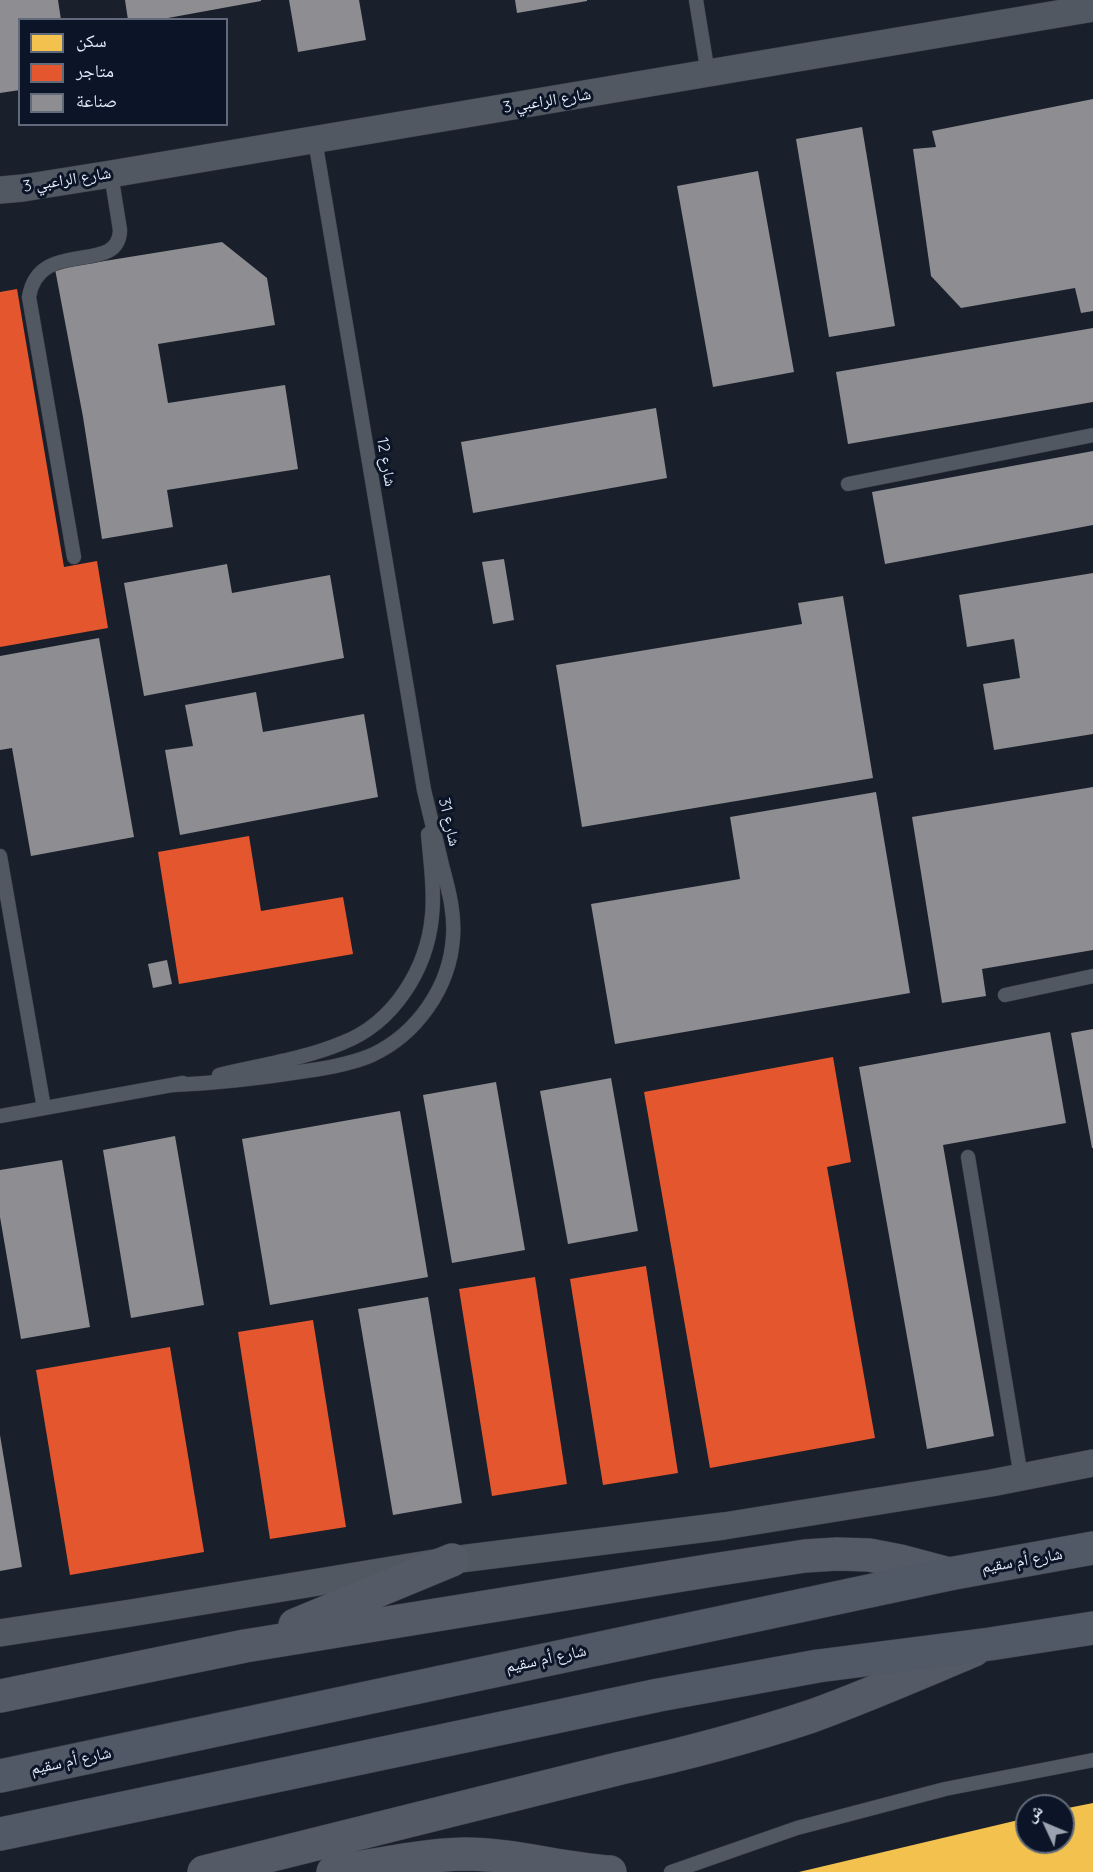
<!DOCTYPE html>
<html>
<head>
<meta charset="utf-8">
<style>
  body { margin:0 }
  #map { position:relative; width:1093px; height:1872px; overflow:hidden; background:#1a202b; font-family:Quicksand,"Noto Naskh Arabic",sans-serif }
  canvas { display:block }
  .legend { position:absolute; left:18px; top:18px; width:210px; height:108px; box-sizing:border-box; background:#0b1527; border:2px solid #616a7a; margin:0; padding:8px 10px; list-style:none; font-size:18px; color:#e2eaf7 }
  .legend li { display:flex; align-items:center; gap:12px; height:30px }
  .legend b { width:30px; border:2px solid #616a7a }
  .north { position:absolute; left:1015px; top:1794px; width:60px; height:60px; box-sizing:border-box; background:#0b1527; border:2px solid #616a7a; border-radius:50%; rotate:314deg; font-size:16px; font-weight:700; line-height:24px; text-align:center; color:#e2eaf7 }
  .north::after { content:''; display:block; margin:auto; width:21px; height:27px; background:#9ca3b0; clip-path:polygon(50% 0,100% 100%,50% 72%,0 100%) }
</style>
</head>
<body>
<div id="map">
<canvas width="1093" height="1872"></canvas>
<ul class="legend">
<li><b style="height:16px;background:#f2c14e"></b>سكن</li>
<li><b style="height:16px;background:#e4572e"></b>متاجر</li>
<li><b style="height:16px;background:#8d8d92"></b>صناعة</li>
</ul>
<div class="north">ش</div>
</div>
<script>
const c = document.querySelector('canvas').getContext('2d');
c.lineJoin = 'round';
function fillPath(path, color) {
  c.fillStyle = color;
  c.fill(path, 'evenodd');
}
function stroke(path, color, width, dash) {
  c.strokeStyle = color;
  c.lineWidth = width;
  c.lineCap = dash ? 'butt' : 'round';
  c.setLineDash(dash || []);
  c.stroke(path);
}
function drawText(font, color, halo, rows, align = 'center') {
  c.font = font + ' Quicksand,"Noto Naskh Arabic",sans-serif';
  c.lineWidth = 6;
  c.setLineDash([]);
  c.textBaseline = 'middle';
  c.strokeStyle = halo;
  c.fillStyle = color;
  for (const [text, x, y, turn = 0] of rows) {
    c.save();
    c.translate(x, y);
    c.rotate((+turn || 0) * Math.PI / 180);
    c.textAlign = isNaN(turn) ? turn : align;
    if (halo) c.strokeText(text, 0, 0);
    c.fillText(text, 0, 0);
    c.restore();
  }
}
const homes = new Path2D(`
  M1093 1803V1872H799L1027 1818V1842H1063V1809Z`);
const shops = new Path2D(`
  M17 289 64 567 97 561 108 628 0 647V292Z
  M249 836 261 911 343 897 353 954 179 984 158 852Z
  M833 1057 851 1162 827 1167 875 1438 710 1468 644 1092Z
  M646 1266 678 1473 603 1485 570 1279Z
  M535 1277 567 1484 492 1496 459 1289Z
  M313 1320 346 1527 270 1539 238 1332Z
  M170 1347 204 1552 70 1575 36 1370Z`);
const industry = new Path2D(`
  M0 0H58L61 20H20V90L0 93Z
  M125 0H261V1L157 20H128Z
  M289 0H359L366 40 298 52Z
  M515 0H587V1L517 13Z
  M1093 99V311L1081 313 1075 288 961 308 931 276 913 149 936 147 932 131Z
  M862 127 895 326 829 337 796 139Z
  M758 171 794 372 713 387 677 186Z
  M222 242 267 278 275 325 158 344 168 403 285 385 298 469 167 490 173 527 102 539 83 417 55 269Z
  M1093 328V402L848 444 836 372Z
  M656 408 667 478 473 513 461 442Z
  M1093 451V525L885 564 872 492Z
  M504 559 514 620 493 624 482 562Z
  M227 564 232 593 330 575 344 658 144 696 124 583Z
  M1093 573V734L994 750 983 684 1020 678 1014 639 967 647 959 595Z
  M843 596 873 778 582 827 556 665 802 624 798 603Z
  M99 638 134 837 31 856 12 748 0 750V656Z
  M256 692 263 732 364 714 378 797 180 835 165 750 193 746 185 705Z
  M1093 787V950L982 969 986 996 942 1003 912 817Z
  M876 792 910 993 615 1044 591 904 740 879 730 817Z
  M167 960 172 984 153 988 148 964Z
  M1093 1029V1148H1092L1071 1033Z
  M1050 1032 1066 1123 943 1145 994 1436 927 1449 859 1067Z
  M611 1078 638 1231 568 1244 540 1091Z
  M496 1082 525 1250 452 1263 423 1095Z
  M400 1111 428 1277 270 1305 242 1139Z
  M175 1136 204 1305 131 1318 103 1150Z
  M62 1160 90 1327 21 1339 0 1217V1170Z
  M428 1297 462 1503 393 1515 358 1309Z
  M0 1435 22 1567 0 1571Z`);
const service = new Path2D(`
  M696 0 708 74
  M848 484 1093 435
  M74 557 29 297C39 236 119 277 120 230L111 174
  M0 856 44 1108
  M1005 995 1093 976
  M219 1075C260 1065 304 1059 342 1043 394 1023 427 969 432 916 435 889 430 860 428 834
  M174 1085C218 1083 262 1078 306 1071 328 1068 351 1064 372 1055 417 1034 450 987 453 937 455 912 448 888 442 865 436 840 430 815 424 790L315 140
  M0 1116 183 1083
  M968 1157 1021 1477
  M671 1872 797 1828 945 1789 1093 1760`);
const minor = new Path2D(`
  M0 190 23 188 111 174 1093 8
  M0 1633 131 1613 452 1560 724 1526 991 1483 1093 1463`);
const secondary = new Path2D(`
  M295 1625 452 1560
  M0 1696 245 1646 713 1570 805 1556 837 1554 869 1555 900 1561 949 1574
  M204 1872 621 1768C685 1754 749 1737 812 1716 867 1696 920 1673 974 1650
  M333 1872C377 1865 420 1855 465 1854 514 1854 561 1869 610 1872`);
const primary = new Path2D(`
  M0 1776 949 1574 1093 1548
  M0 1834 659 1695 818 1666 990 1644 1093 1628`);
const streetNames = [
  ["شارع الراعبي 3",547,101,-9],
  ["شارع الراعبي 3",67,180,-9],
  ["شارع 12",386,462,80],
  ["شارع 31",449,822,77],
  ["شارع أم سقيم",1022,1561,-10],
  ["شارع أم سقيم",546,1659,-12],
  ["شارع أم سقيم",71,1761,-12]
];
fillPath(homes, '#f2c14e');
fillPath(shops, '#e4572e');
fillPath(industry, '#8d8d92');
stroke(service, '#383d46', 15);
stroke(minor, '#383d46', 28);
stroke(secondary, '#383d46', 34);
stroke(primary, '#383d46', 34);
stroke(service, '#525862', 14);
stroke(minor, '#525862', 27);
stroke(secondary, '#545b66', 33);
stroke(primary, '#515866', 33);
drawText('16px', '#e2eaf7', '#0b1527', streetNames);
</script>
</body>
</html>
